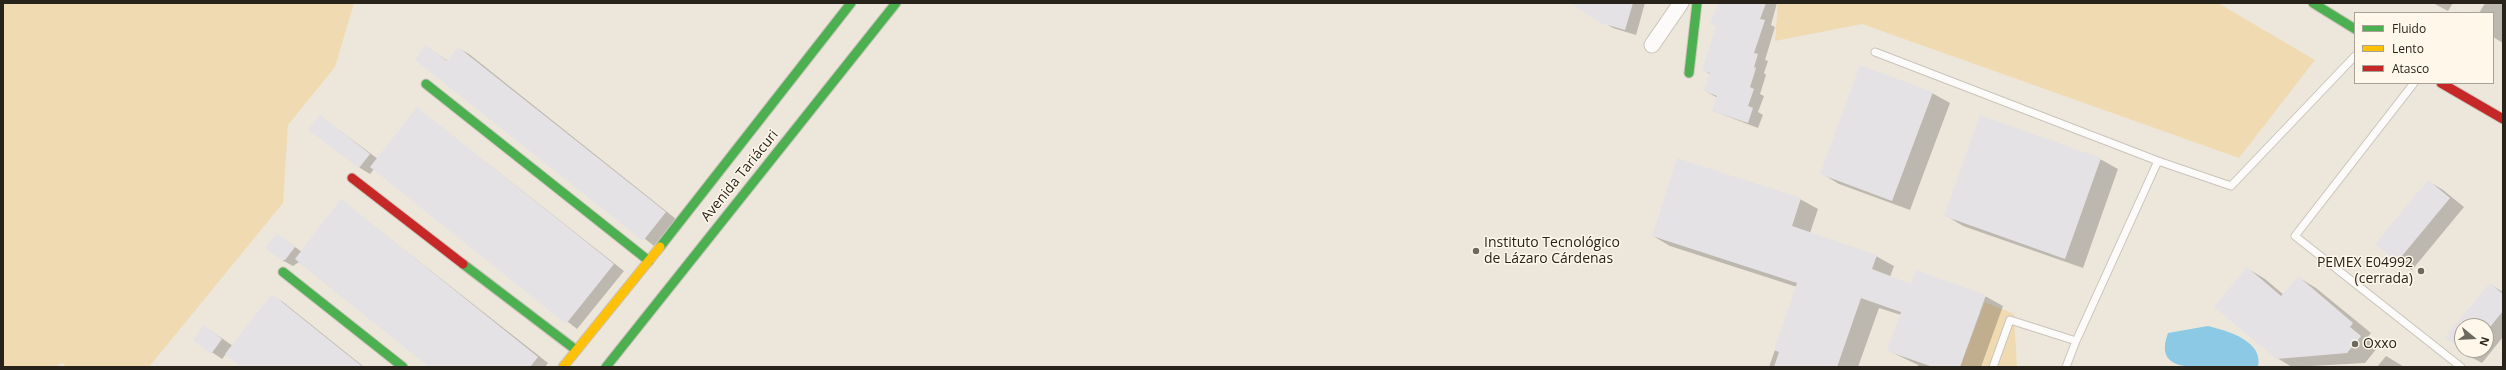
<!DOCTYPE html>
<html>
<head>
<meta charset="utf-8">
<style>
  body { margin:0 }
  #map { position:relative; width:2506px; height:370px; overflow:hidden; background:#ede7db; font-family:"Open Sans",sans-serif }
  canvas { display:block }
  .frame { position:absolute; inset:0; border:4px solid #27231b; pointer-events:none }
  .legend { position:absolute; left:2354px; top:12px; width:140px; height:72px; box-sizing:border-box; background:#fef7ea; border:1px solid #a8a297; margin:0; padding:5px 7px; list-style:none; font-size:12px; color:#27231b }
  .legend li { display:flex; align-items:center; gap:8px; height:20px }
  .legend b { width:20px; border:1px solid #a8a297 }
  .north { position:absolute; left:2454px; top:318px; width:40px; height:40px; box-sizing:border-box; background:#fef7ea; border:1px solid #a8a297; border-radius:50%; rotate:108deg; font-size:11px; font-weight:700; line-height:16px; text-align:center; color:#27231b }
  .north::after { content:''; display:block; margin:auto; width:14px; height:18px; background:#6c685e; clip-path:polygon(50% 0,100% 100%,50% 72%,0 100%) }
</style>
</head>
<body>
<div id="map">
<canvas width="2506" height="370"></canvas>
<div class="frame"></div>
<ul class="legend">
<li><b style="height:5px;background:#4caf50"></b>Fluido</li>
<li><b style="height:5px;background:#ffc107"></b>Lento</li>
<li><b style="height:5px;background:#c62828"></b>Atasco</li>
</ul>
<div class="north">N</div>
</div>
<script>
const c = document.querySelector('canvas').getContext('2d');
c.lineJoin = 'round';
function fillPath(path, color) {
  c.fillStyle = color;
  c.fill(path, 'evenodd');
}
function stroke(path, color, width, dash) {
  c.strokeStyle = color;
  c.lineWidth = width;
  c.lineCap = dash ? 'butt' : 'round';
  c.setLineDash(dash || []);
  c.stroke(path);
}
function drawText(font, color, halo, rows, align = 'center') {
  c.font = font + ' "Open Sans",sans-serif';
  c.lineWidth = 3;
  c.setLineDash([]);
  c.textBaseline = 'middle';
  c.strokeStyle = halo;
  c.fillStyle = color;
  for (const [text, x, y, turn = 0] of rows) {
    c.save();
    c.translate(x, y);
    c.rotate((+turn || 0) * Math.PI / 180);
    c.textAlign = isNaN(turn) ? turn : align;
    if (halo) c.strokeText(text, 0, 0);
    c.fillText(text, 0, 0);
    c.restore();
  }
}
const green = new Path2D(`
  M3 3H354L335 67 288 125 283 203 149 367H67L62 363 56 367H3Z
  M1778 3H2218L2315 60 2239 158 1862 24 1775 41Z
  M1985 302 2014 314 2017 367H1960Z`);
const water = new Path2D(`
  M2208 326C2228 331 2264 341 2258 367 2243 367 2228 367 2214 367 2189 367 2154 370 2168 333Z`);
const shadow = new Path2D(`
  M1572 3H1645L1636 35 1613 28Z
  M1721 3H1777L1771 25 1775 27 1765 60 1768 61 1764 73 1766 75 1760 94 1764 96 1758 112 1763 115 1758 128 1713 111 1718 98 1705 91 1710 74 1703 70 1717 26Z
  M2433 3H2453L2448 11Z
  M2485 3H2503V43L2493 37V13H2479Z
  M427 47 448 61 458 48 469 54 676 219 654 246 417 60Z
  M1932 93 1950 103 1910 210 1839 184 1821 173Z
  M417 108 624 271 577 329 374 169 370 174 360 168 309 129 320 116 378 159Z
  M2100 159 2118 169 2083 268 1963 226 1945 215Z
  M2428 181 2443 190 2464 207 2412 270 2397 261Z
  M1800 199 1818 209 1810 233 1876 256 1894 266 1890 277 1912 285 1985 296 2003 306 1981 367H1918V365L1889 351 1901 315 1879 308 1858 367H1769L1797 287 1670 246 1653 236Z
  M342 201 548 363 545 367H430L299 262 293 266 282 260 277 234 302 252Z
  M2247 268 2265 279 2284 295 2298 277 2316 288 2371 333 2367 338 2378 347 2365 363 2292 367 2277 358Z
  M2490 284 2503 292V337L2482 363 2467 355 2446 337ZM2462 326H2486V350H2462Z
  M272 296 283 302 364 367H242L226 354 222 359 194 340 204 326 233 346Z
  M2386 356 2401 365 2403 367H2377Z`);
const building = new Path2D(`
  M1570 3H1633L1625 30 1601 23Z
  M1718 3H1766L1760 19 1765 20 1754 53 1758 54 1754 67 1756 68 1750 87 1754 89 1748 106 1753 108 1748 123 1712 111 1717 96 1704 91 1710 73 1702 71 1716 26 1710 24Z
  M426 45 447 61 458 47 666 212 643 241 415 60Z
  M1860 65 1933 92 1892 201 1820 174Z
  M417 107 614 264 566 324 370 167Z
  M320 115 370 154 359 168 308 130Z
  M1980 115 2101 158 2065 259 1944 216Z
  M1677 158 1801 198 1792 226 1877 255 1872 269 1911 284 1916 270 1986 295 1960 367H1933L1887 351 1901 312 1861 298 1837 367H1774L1779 352 1774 350 1797 283 1652 236Z
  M2428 180 2450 198 2397 262 2375 244Z
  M341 199 538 357 530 367H429L295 259Z
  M277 233 295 247 285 260H281L265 248Z
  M2247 267 2281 296 2298 276 2353 323 2350 327 2361 336 2347 353 2276 359 2214 307Z
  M2490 283 2503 294V311L2486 332V326H2462V350H2471L2466 355 2445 337Z
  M272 294 339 348 363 367H241L225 354Z
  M204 325 222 339 211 354 193 340Z`);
const lane = new Path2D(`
  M1875 52 2158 161 2076 341 2066 367
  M2414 83 2295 236 2461 367
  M2158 161 2231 186 2355 56
  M1993 367 2010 320 2076 341`);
const street = new Path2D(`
  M1652 45 1681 3`);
const fast = new Path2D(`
  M2313 3 2355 29
  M1689 73 1697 3
  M426 84 649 261
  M660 247 851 3
  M463 264 576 350
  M283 272 403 367
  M606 367 896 3`);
const slow = new Path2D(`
  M563 367 660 247`);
const jam = new Path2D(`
  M2441 83 2503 119
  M352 178 463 264`);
const markers = [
  [1476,251,4,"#6c685e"],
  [2421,271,4,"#6c685e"],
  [2355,344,4,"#6c685e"]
];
const streetNames = [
  ["Avenida Tariácuri",740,176,-51]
];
const poiNames = [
  ["Instituto Tecnológico",1484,243],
  ["de Lázaro Cárdenas",1484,259],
  ["PEMEX E04992",2413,263,"right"],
  ["(cerrada)",2413,279,"right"],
  ["Oxxo",2363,344]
];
fillPath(green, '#f0dab2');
fillPath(water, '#8cc9e5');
fillPath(shadow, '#0003');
fillPath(building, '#e4e2e5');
stroke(lane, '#c9c3ba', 9);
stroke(street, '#c9c3ba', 17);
stroke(fast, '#c9c3ba', 11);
stroke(slow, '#c9c3ba', 11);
stroke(jam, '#c9c3ba', 11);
stroke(lane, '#fcfbfa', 7);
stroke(street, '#fcfbfa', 15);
stroke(fast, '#4caf50', 9);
stroke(slow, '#ffc107', 9);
stroke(jam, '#c62828', 9);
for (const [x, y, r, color] of markers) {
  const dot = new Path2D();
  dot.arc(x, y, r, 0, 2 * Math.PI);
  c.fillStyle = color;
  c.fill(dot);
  stroke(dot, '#fef7ea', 1.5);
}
drawText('14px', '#27231b', '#fef7ea', streetNames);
drawText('14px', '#27231b', '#fef7ea', poiNames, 'left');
</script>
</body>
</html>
